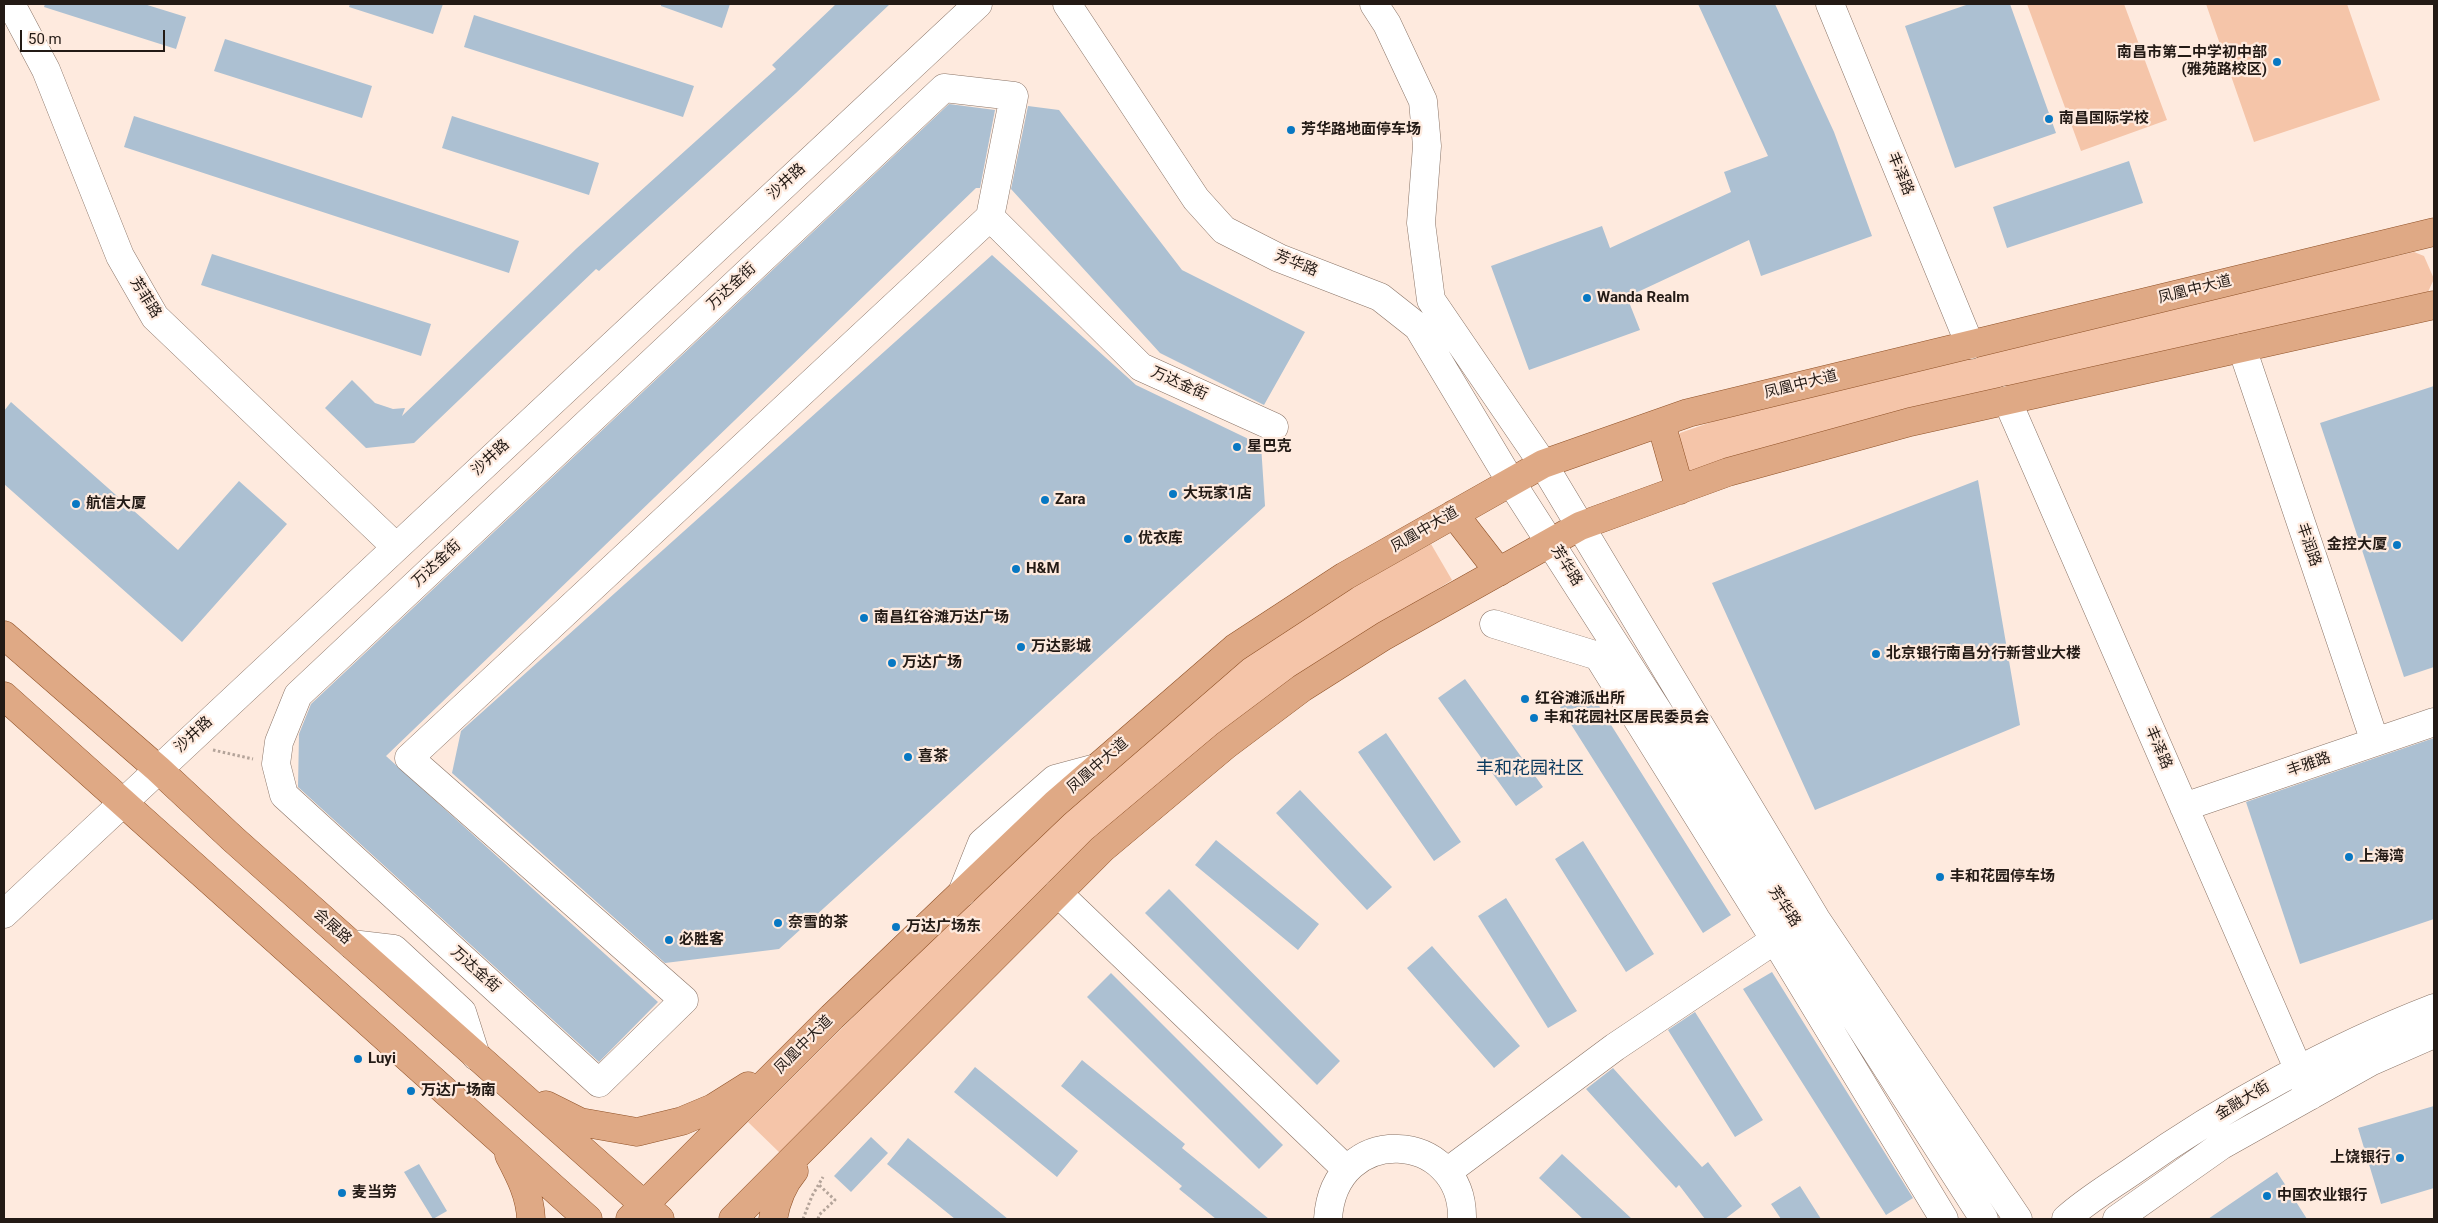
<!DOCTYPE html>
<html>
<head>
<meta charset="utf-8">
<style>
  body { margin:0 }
  #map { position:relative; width:2438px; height:1223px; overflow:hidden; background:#feeade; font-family:Roboto,sans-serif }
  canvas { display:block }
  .frame { position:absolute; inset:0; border:5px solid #231a15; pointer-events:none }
  .scale { position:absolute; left:20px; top:30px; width:145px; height:22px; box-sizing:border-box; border:2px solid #231a15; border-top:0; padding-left:6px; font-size:15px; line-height:18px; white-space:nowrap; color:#231a15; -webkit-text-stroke:4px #feeade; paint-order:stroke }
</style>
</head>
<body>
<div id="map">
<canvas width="2438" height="1223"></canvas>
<div class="frame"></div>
<div class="scale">50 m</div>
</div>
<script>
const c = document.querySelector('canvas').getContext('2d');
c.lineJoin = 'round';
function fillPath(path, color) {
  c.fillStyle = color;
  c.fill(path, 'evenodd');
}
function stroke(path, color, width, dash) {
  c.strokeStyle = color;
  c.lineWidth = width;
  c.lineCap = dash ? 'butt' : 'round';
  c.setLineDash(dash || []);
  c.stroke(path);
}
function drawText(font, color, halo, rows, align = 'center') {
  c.font = font + ' Roboto,"Noto Sans SC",sans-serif';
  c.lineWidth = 4.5;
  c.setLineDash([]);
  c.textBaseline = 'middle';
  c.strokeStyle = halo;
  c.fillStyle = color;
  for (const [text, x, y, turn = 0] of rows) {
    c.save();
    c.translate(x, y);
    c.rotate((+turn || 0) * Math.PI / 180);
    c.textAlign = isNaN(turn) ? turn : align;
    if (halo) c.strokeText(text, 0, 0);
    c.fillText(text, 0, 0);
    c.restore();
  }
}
const green = new Path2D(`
  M2027 4H2124L2167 120 2081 151Z
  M2206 4H2347L2380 100 2254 142Z
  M2414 252 2424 256 2434 279 2428 292 1700 474 1687 470 1677 440 1680 433 1780 398Z
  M1431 544 1452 580 1290 681 1134 804 782 1155 748 1122 965 906 1126 754 1246 656 1346 591Z`);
const building = new Path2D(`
  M45 4H144L186 17 176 49 44 7Z
  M350 4H443L433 34 349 7Z
  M661 4H730L722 28 661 6Z
  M836 4H890L796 93 599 271 596 269 414 443 366 448 325 408 352 380 375 403 393 409 405 408 402 416 577 248 776 69 772 65Z
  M1698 4H1775L1834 132 1872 236 1761 276 1749 240 1627 297 1640 330 1529 370 1491 266 1602 226 1610 248 1731 192 1724 172 1768 156Z
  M1969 4H2010L2056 133 1955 168 1905 26Z
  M474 15 694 86 683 117 464 47Z
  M225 39 372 86 362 118 214 71Z
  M949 104 995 110 980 188H976L386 756 658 1002 599 1062 298 787 299 734 311 704Z
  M1028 106 1059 110 1182 270 1305 332 1264 405 1160 353 1011 189Z
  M134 116 519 241 509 273 124 147Z
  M452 116 599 163 589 195 442 148Z
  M2129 161 2143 203 2007 248 1993 207Z
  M212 254 431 324 421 356 201 285Z
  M992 255 1136 385 1261 445 1265 506 779 949 665 963 452 773 461 731Z
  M2434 386V667L2404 677 2320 423Z
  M11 402 178 550 239 481 287 524 182 642 4 484V411Z
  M1978 480 2020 725 1815 810 1712 583Z
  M1465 679 1543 787 1516 806 1438 698Z
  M1589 690 1731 915 1703 933 1560 707Z
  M1386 733 1461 842 1434 861 1358 752Z
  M2434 738V919L2300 964 2246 802Z
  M1300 790 1392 887 1367 910 1276 813Z
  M1216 840 1319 924 1298 950 1195 865Z
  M1583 841 1654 954 1626 972 1555 859Z
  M1169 889 1340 1061 1317 1085 1145 913Z
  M1506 898 1577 1011 1548 1028 1478 916Z
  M1432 946 1520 1046 1494 1068 1407 968Z
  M1772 972 1913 1198 1886 1215 1743 989Z
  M1111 973 1283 1145 1259 1169 1087 997Z
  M1695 1012 1763 1120 1735 1137 1668 1030Z
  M1082 1060 1185 1144 1182 1148 1269 1219H1216L1179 1189 1182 1186 1061 1086Z
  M975 1067 1078 1151 1057 1177 954 1092Z
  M1613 1068 1702 1167 1708 1162 1742 1206 1725 1219H1705L1679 1185 1676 1188 1586 1089Z
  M2434 1106V1188L2381 1204 2358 1128Z
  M871 1137 888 1153 851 1192 834 1176Z
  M908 1138 1008 1219H955L887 1164Z
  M1562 1154 1632 1219H1583L1539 1178Z
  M419 1164 447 1211 433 1219 404 1172Z
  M2277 1172 2307 1219H2208Z
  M1800 1186 1821 1219H1781L1771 1204Z`);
const path = new Path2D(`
  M213 750 253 759
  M803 1219 812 1196 823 1177
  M818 1219 819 1215 835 1200 818 1184`);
const minor = new Path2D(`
  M11 4 46 70 120 256 155 317 396 547
  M1067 4 1196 199 1224 230 1279 258 1380 297 1418 327 1511 482 1984 1219
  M1374 4 1387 24 1423 101 1427 146 1421 223 1431 300 1543 464 1816 919 2018 1219
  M1830 4 1970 345
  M990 217 1014 96 944 88 298 695 279 742 276 764 284 795 599 1083 684 1000 409 758 990 217 1141 367 1274 427
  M2242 348 2375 742
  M2007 400 2310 1096
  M1494 624 1598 656 1775 940 1944 1219
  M2184 807 2434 722
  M962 893 982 843 1055 779 1096 768
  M1058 893 1346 1169
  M4 914 978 4
  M351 944 394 949 462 1012 476 1056
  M1447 1172 1615 1047 1791 929
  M1328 1219C1334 1121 1464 1130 1462 1219
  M2066 1219C2087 1200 2111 1186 2134 1170 2223 1107 2333 1047 2434 1008
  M2117 1219 2222 1145 2370 1062 2434 1034`);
const major = new Path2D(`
  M1661 423 1680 490
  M1454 514 1499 572
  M4 635 158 769 233 839 660 1219
  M4 696 588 1219
  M546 1105 580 1122 637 1132 682 1121 713 1108 748 1086
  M509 1155C520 1176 530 1195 531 1219
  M630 1219 832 1017 1055 804 1235 648 1345 576 1511 482 1543 464 1688 413 2434 232
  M733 1219 1102 849 1226 745 1302 688 1384 636 1580 526 1728 472 1910 422 2434 305
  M773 1219C776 1202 782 1185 794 1171`);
const markers = [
  [2277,62,5,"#0878c3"],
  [2049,119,5,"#0878c3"],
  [1291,130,5,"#0878c3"],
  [1587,298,5,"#0878c3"],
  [1237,447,5,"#0878c3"],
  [1173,494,5,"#0878c3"],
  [1045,500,5,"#0878c3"],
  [76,504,5,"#0878c3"],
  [1128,539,5,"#0878c3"],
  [2397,545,5,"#0878c3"],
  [1016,569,5,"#0878c3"],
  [864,618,5,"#0878c3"],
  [1021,647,5,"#0878c3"],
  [1876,654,5,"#0878c3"],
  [892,663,5,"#0878c3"],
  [1525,699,5,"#0878c3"],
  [1534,718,5,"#0878c3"],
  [908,757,5,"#0878c3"],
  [2349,857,5,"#0878c3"],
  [1940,877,5,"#0878c3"],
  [778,923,5,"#0878c3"],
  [896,927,5,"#0878c3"],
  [669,940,5,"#0878c3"],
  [358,1059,5,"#0878c3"],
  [411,1091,5,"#0878c3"],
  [2400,1158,5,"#0878c3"],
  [342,1193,5,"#0878c3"],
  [2267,1196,5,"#0878c3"]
];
const poiNames = [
  ["南昌市第二中学初中部",2267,53,"right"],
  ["(雅苑路校区)",2267,70,"right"],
  ["南昌国际学校",2059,119],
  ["芳华路地面停车场",1301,130],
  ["Wanda Realm",1597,298],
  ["星巴克",1247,447],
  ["大玩家1店",1183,494],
  ["Zara",1055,500],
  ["航信大厦",86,504],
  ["优衣库",1138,539],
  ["金控大厦",2387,545,"right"],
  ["H&M",1026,569],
  ["南昌红谷滩万达广场",874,618],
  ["万达影城",1031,647],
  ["北京银行南昌分行新营业大楼",1886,654],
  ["万达广场",902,663],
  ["红谷滩派出所",1535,699],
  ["丰和花园社区居民委员会",1544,718],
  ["喜茶",918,757],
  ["上海湾",2359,857],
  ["丰和花园停车场",1950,877],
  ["奈雪的茶",788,923],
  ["万达广场东",906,927],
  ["必胜客",679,940],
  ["Luyi",368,1059],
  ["万达广场南",421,1091],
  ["上饶银行",2390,1158,"right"],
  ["麦当劳",352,1193],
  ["中国农业银行",2277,1196]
];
const streetNames = [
  ["丰泽路",1900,174,68],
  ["沙井路",787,182,-43],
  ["芳华路",1296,264,22],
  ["万达金街",732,287,-43],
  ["凤凰中大道",2195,290,-14],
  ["芳菲路",145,298,58],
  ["万达金街",1179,384,24],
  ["凤凰中大道",1801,385,-14],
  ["沙井路",491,458,-43],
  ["凤凰中大道",1425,530,-30],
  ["丰润路",2308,545,71],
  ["万达金街",437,564,-43],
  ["芳华路",1566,566,58],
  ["沙井路",194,735,-43],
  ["丰泽路",2158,748,67],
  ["丰雅路",2309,765,-19],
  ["凤凰中大道",1098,766,-41],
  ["芳华路",1784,907,57],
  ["会展路",332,927,42],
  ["万达金街",475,970,42],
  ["凤凰中大道",804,1045,-45],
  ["金融大街",2243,1101,-31]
];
const quarterNames = [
  ["丰和花园社区",1530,769]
];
fillPath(green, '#f5c5a9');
fillPath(building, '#acc0d2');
stroke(minor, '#8a7467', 29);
stroke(major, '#905228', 29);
stroke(path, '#b4a49a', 3, [2.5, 2.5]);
stroke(minor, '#fff', 28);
stroke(major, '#dfa985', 28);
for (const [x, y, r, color] of markers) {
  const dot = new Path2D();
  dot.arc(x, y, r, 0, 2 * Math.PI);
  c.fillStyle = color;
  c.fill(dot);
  stroke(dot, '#feeade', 2);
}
drawText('bold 15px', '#231a15', '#feeade', poiNames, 'left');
drawText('15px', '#231a15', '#feeade', streetNames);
drawText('18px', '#0b3a5f', '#feeade', quarterNames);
</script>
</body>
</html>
